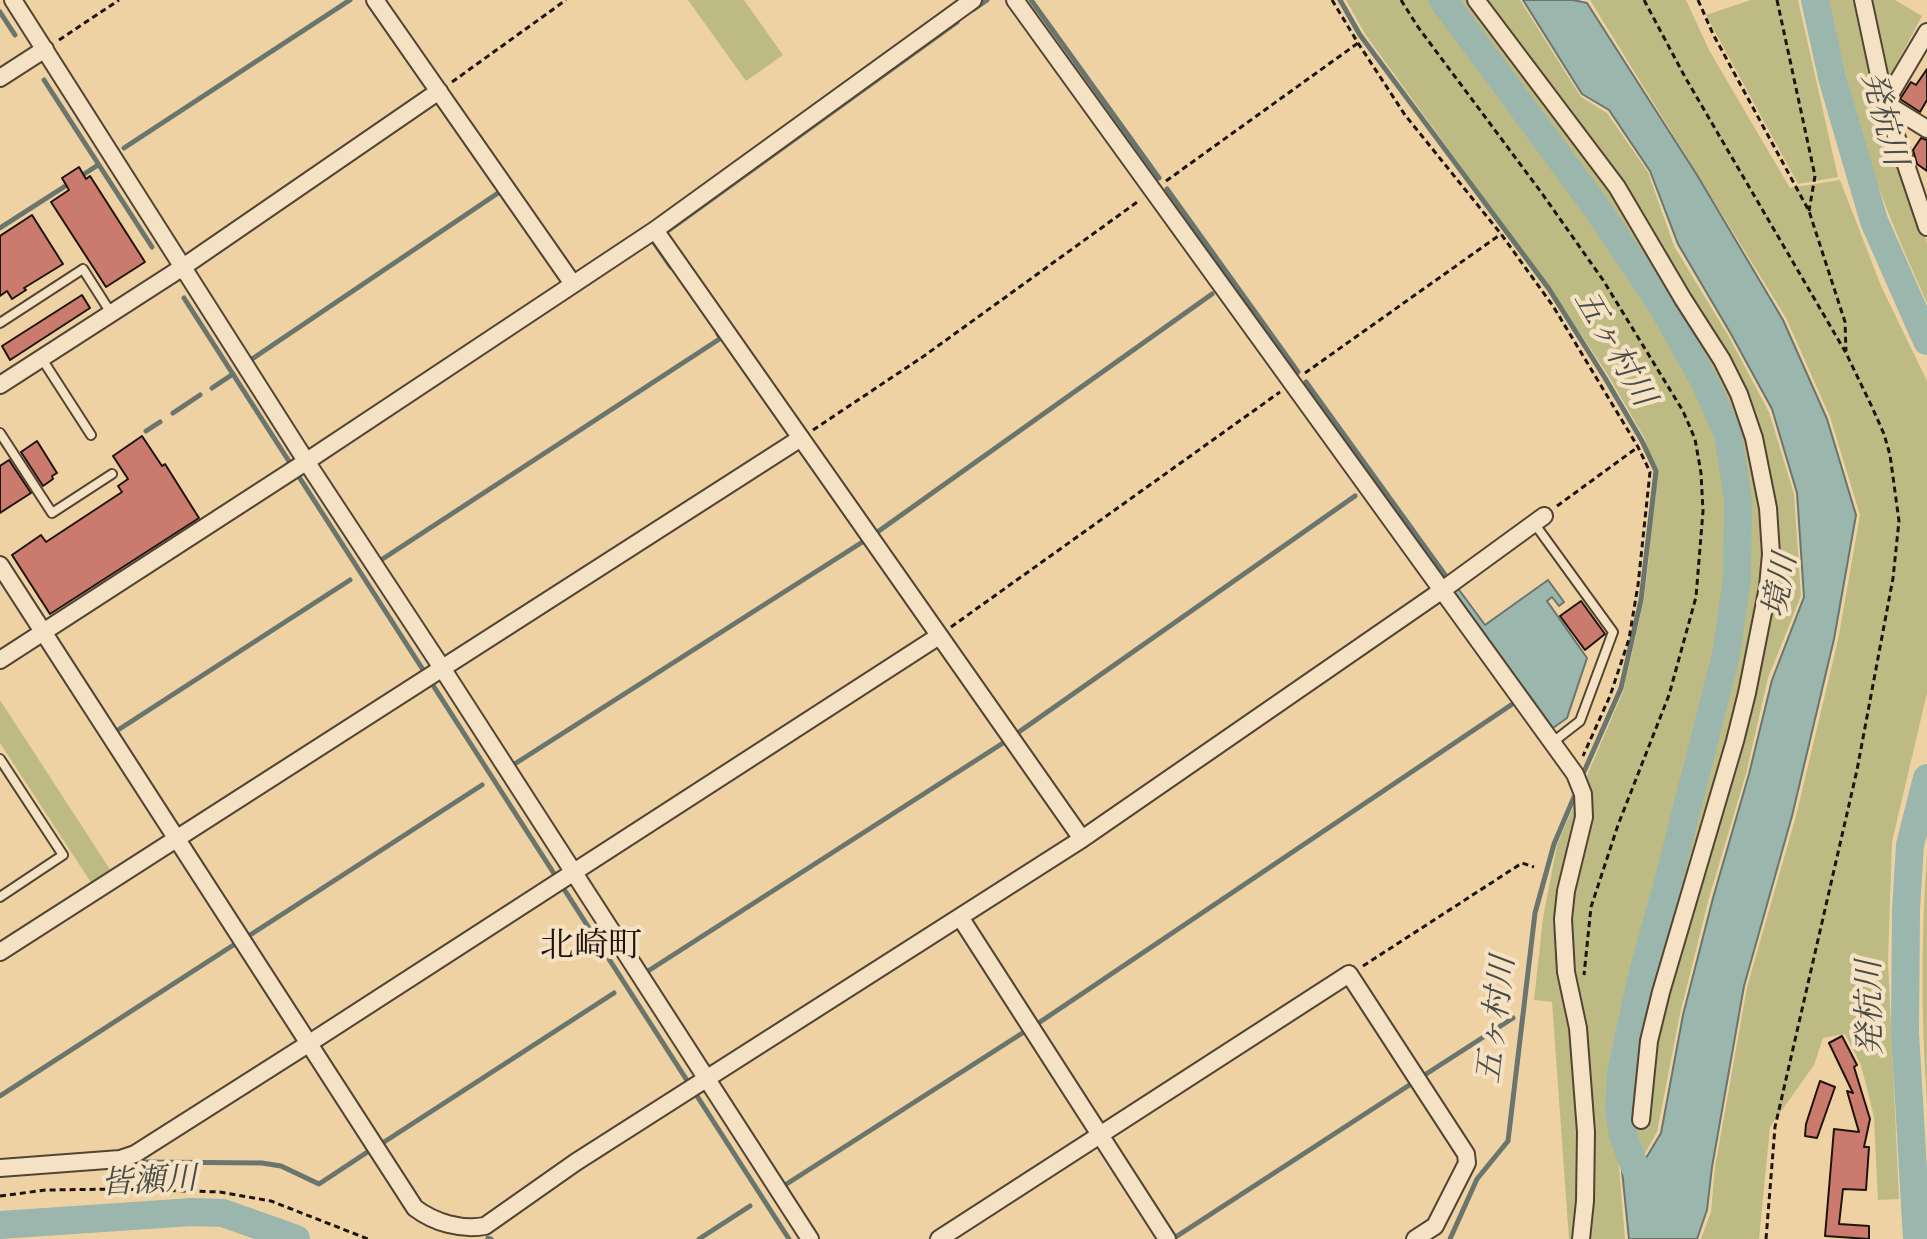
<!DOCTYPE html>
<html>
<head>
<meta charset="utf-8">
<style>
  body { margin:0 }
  canvas { display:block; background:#efd2a4 }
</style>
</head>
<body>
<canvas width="1927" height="1239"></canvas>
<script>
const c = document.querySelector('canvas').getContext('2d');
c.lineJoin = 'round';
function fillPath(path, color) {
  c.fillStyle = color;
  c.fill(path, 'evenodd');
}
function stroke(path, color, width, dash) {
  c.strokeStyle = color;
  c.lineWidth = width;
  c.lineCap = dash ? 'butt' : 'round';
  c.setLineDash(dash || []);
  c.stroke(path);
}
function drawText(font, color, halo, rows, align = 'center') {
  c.font = font + ' "Libre Bodoni","Noto Serif JP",serif';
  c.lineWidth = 8;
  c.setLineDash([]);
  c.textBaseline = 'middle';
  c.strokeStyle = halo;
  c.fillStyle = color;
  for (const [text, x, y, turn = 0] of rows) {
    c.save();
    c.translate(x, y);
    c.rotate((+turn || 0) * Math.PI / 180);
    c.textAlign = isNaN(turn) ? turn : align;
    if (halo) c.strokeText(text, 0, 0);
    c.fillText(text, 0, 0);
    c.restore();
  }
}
const green = new Path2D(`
  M688 0H744L783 55 746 81Z
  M1346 0H1520L1581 97 1607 113 1648 172 1674 246 1729 337 1769 412 1794 494 1801 596 1768 678 1746 774 1709 898 1680 1014 1657 1132 1643 1157 1632 1128 1616 1129 1625 1239H1569L1552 1002 1534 1000 1543 918 1557 845 1623 692 1644 599 1649 557 1654 470 1645 439 1608 375 1551 290 1365 34Z
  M1590 0H1686L1709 50 1790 188 1840 180 1881 286 1927 381V693L1892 842 1888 961 1899 1199 1878 1200 1874 1117 1861 1065 1845 1034 1823 1038 1814 1065 1770 1127 1759 1239H1701L1711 1212 1715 1167 1747 987 1796 816 1838 640 1860 515 1830 417 1786 318Z
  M1751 0H1798L1838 177 1798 184 1706 15Z
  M1829 0H1857L1879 106 1927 243V303C1906 256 1885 209 1870 161 1853 108 1841 54 1829 0Z
  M1871 0H1895L1922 16 1886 84Z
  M0 700 111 871 92 884 0 743Z
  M1927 853V1104C1921 1020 1921 937 1927 853Z`);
const water = new Path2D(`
  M1523 0H1573L1587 3 1697 175 1783 320 1827 419 1856 515 1834 639 1792 816 1744 986 1712 1167 1707 1210 1697 1239H1629L1618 1131 1631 1129 1643 1163 1661 1133 1683 1015 1713 898 1749 774 1772 680 1804 597 1797 493 1772 409 1731 334 1678 244 1650 171 1609 110 1582 94Z
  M1548 580 1564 602 1559 606 1552 597 1547 601 1587 658 1567 718 1553 728 1453 590 1457 587 1485 625Z`);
const stream = new Path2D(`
  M1031 0 1159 178
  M1340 0 1360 35 1549 289 1605 378 1642 441 1656 471 1641 600 1621 688 1583 774
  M974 9 987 0
  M0 12 15 35
  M44 80 152 247
  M124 148 350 0
  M78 178 98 165
  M1167 189 1298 372
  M0 228 70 183
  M669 230 957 22
  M653 241 671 267
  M184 298 789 1239
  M252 359 501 191
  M1306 382 1448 579
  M212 388 233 374
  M173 413 200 395
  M146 431 160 422
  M876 533 1212 294
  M381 560 721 338 718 334
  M118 730 350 580
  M1016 734 1355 496
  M513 765 864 541
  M247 937 482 785
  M645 973 1003 743
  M1037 1024 1511 705
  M1423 1076 1513 1018
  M0 1096 235 944
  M381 1144 614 993
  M140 1162 262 1163 281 1166 319 1184 369 1151
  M785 1185 1024 1032
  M488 1238 491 1239
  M1174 1238 1411 1084
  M699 1239 750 1206
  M1450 1239 1477 1179 1508 1141 1535 913 1554 844 1574 797`);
const river = new Path2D(`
  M1443 0 1596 207 1661 304 1706 384 1728 434 1738 501 1737 578 1726 655 1666 890 1642 976 1621 1073 1619 1110 1623 1135 1635 1167
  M1815 0 1833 81 1874 221 1927 341
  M0 1225 192 1212 223 1213 296 1239
  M1917 1239 1905 1032 1906 909 1910 845 1927 778`);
const building = new Path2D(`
  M1927 69V100L1920 112 1900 99 1911 82 1916 85Z
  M1921 138 1927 140V171L1917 164 1913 150Z
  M79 167 86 179 90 176 145 262 106 287 51 202 69 190 62 178Z
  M32 215 63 264 24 288 26 290 12 299 7 291 0 296V236Z
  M82 295 90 308 10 360 2 346Z
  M142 436 162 466 165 464 199 518 50 614 12 555 41 535 46 542 122 492 118 486 128 479 113 456Z
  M37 441 57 473 52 476 53 479 43 486 21 452Z
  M9 460 31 493 0 513V466Z
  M1581 601 1605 634 1585 650 1560 616Z
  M1842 1036 1857 1065 1854 1067 1870 1119 1864 1147H1869L1866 1190 1843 1189 1839 1224 1869 1226V1239L1825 1236 1834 1129 1859 1132 1847 1091 1853 1093 1829 1043Z
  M1820 1081 1835 1087 1817 1138 1805 1136 1806 1124Z`);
const path = new Path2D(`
  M1332 0 1358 43 1405 115 1501 234 1553 306 1638 447 1650 472 1638 585 1629 639 1610 696 1583 756
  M1401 0 1418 27 1541 192 1603 280 1683 411 1695 439 1701 473 1703 511 1696 597 1669 695 1618 825 1591 907 1584 975
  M1644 0 1685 77 1846 353 1872 407 1884 434 1890 455 1899 521 1893 578 1857 770 1775 1127 1766 1239
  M1698 0 1713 34 1809 211 1845 322 1846 351
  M1777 0 1815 176 1809 211
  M59 40 119 0
  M452 82 566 0
  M1166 181 1358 43
  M1305 373 1501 234
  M813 430 924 356 1140 200
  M1557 506 1638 447
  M951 627 1280 392
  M1363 966 1522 863 1534 867
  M0 1196 46 1190 123 1189 220 1192 271 1201 368 1239`);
const service = new Path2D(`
  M0 323 83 269 111 313
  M42 359 91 435
  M0 433 52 513 112 474
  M1534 523 1613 632 1580 721 1553 742
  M0 759 63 855 0 897`);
const minor = new Path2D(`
  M13 0 306 461 442 668 810 1239
  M375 0 573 284
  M1015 0 1575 774 1583 794 1584 817 1566 891 1563 919 1566 972 1578 1028 1586 1132 1585 1201 1581 1239
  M1476 0 1617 187 1683 299 1722 360 1739 394 1754 438 1768 508 1771 554 1768 587 1747 693 1735 741 1661 992 1649 1041 1641 1120
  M1863 0 1885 103 1927 227
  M0 78 45 49
  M1885 103 1927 32
  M1885 103 1927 129
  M655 230 1082 839
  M0 385 183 267 439 91
  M0 565 415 1208C435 1223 461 1230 485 1226L576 1162 1082 839 1441 591 1544 516
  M0 660 301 465 655 230 973 0
  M960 917 1167 1239
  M0 952 801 438
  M0 1168 120 1159 135 1154 308 1044 939 636
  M939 1239 1349 974 1466 1154 1467 1163 1435 1226 1415 1239`);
const waterNames = [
  ["発杭川",1882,119,75],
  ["五ヶ村川",1613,349,60],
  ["境川",1782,586,-79],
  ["発杭川",1872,1008,-91],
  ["五ヶ村川",1498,1020,-83],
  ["皆瀬川",149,1183,-3]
];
const quarterNames = [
  ["北崎町",591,948]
];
fillPath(green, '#bdbb83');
fillPath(water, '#9bb6ad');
stroke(water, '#69756d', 2);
stroke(stream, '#69756d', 5);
stroke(river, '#9bb6ad', 28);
fillPath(building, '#ca7b6e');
stroke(building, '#1e140e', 2);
stroke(service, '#524434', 12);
stroke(minor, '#524434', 20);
stroke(path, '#1e140e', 3, [6, 4]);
stroke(service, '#f5e2c4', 8);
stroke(minor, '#f5e2c4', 16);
drawText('italic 32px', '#4a4d46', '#f5e2c4', waterNames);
drawText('34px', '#1e140e', '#f5e2c4', quarterNames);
</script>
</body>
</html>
